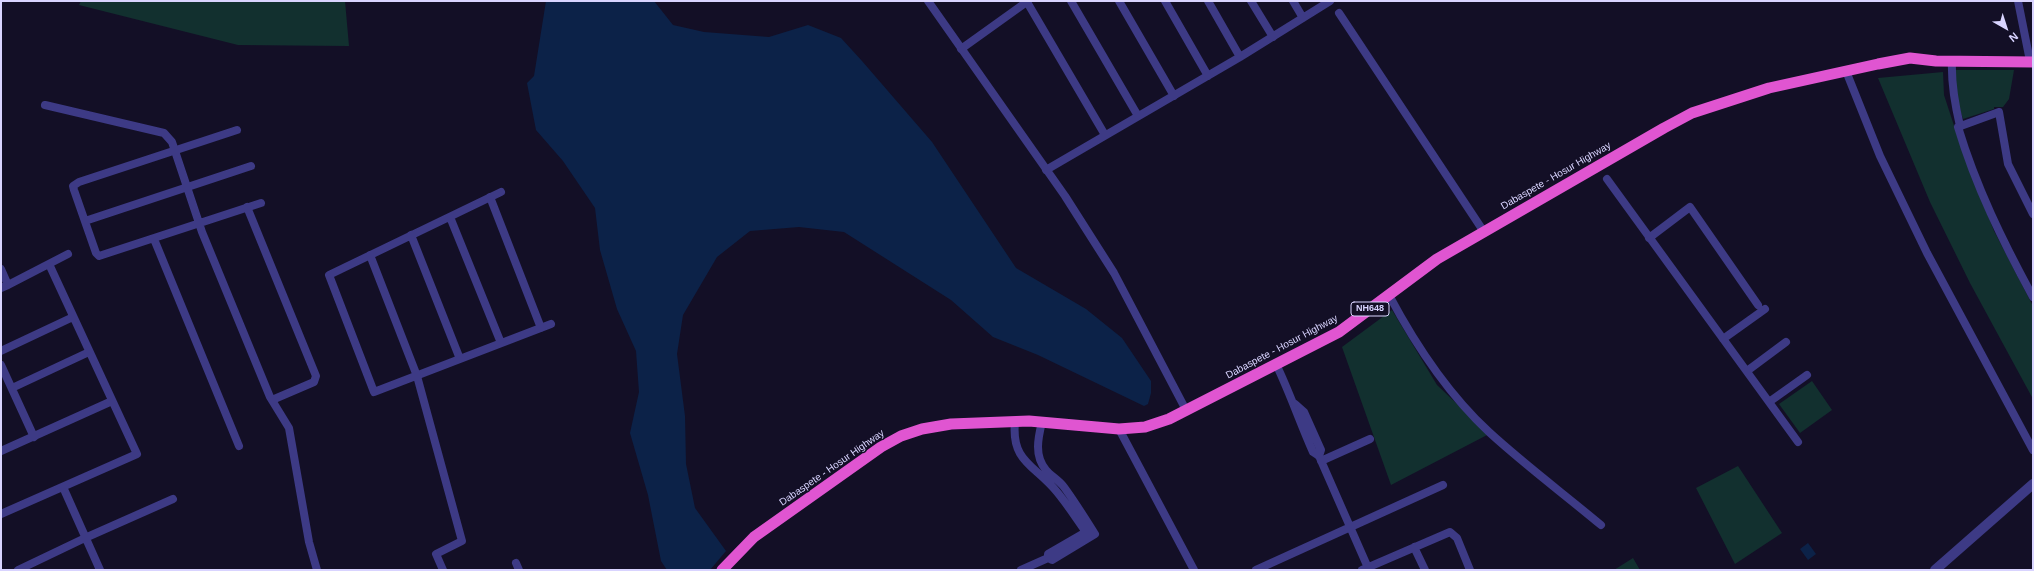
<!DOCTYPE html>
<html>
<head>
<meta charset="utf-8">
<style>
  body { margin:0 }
  #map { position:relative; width:2034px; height:571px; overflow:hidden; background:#130f26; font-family:Helvetica,sans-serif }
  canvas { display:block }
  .frame { position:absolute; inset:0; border:2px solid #d9d4ff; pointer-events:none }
  .north { position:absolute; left:1986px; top:8px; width:40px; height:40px; -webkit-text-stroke:3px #130f26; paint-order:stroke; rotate:141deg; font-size:11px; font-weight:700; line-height:16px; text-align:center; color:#d9d4ff }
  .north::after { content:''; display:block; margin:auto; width:14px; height:18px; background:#d9d4ff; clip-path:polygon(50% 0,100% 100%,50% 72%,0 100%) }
</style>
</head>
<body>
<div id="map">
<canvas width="2034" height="571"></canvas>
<div class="frame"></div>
<div class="north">N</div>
</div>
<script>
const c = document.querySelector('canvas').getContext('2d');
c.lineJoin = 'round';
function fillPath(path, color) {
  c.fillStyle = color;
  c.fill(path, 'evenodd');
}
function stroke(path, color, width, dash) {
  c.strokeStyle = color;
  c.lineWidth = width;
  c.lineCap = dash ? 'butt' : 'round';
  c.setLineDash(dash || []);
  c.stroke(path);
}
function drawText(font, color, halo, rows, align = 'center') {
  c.font = font + ' Helvetica,sans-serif';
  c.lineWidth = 3;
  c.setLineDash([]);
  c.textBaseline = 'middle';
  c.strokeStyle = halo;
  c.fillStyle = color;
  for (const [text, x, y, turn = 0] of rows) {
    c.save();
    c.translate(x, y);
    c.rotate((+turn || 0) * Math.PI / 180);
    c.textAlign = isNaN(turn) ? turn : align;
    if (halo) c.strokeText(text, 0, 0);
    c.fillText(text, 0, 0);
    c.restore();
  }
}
const green = new Path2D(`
  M81 1H345L349 46 238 45 79 5Z
  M1956 70H2014L2009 99 2003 107H1994V109L1963 119 1956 97Z
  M1943 72 1944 95 1961 147 1994 231 2033 306V399L1970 283 1930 202 1878 78Z
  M1392 310 1437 385 1489 434 1391 485 1342 347Z
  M1812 381 1832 410 1800 433 1779 404Z
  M1738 466 1782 533 1735 564 1696 488Z
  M1633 558 1640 570H1614Z`);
const water = new Path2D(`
  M546 1H654L673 25 704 32 769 37 808 25 841 38 862 61 932 142 1016 268 1086 309 1122 338 1151 381V393L1148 404 1144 406 1038 355 993 337 951 300 844 232 799 227 750 231 717 257 683 315 677 354 685 416 686 464 695 508 726 551 710 570H667L661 561 648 495 630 433 639 392 636 351 617 309 600 250 595 208 563 161 536 130 527 83 534 76Z
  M1808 543 1816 554 1808 560 1800 549Z`);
const minor = new Path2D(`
  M928 1 1065 196 1114 273 1186 410
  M1071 1 1138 116
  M1119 1 1174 96
  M1165 1 1208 76
  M1208 1 1240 57
  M1251 1 1273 37
  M1293 1 1303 18
  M2018 1 2030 61
  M1027 2 1105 135
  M1339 13 1484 232
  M961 49 1028 1
  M1952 61C1951 84 1955 105 1960 126
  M1846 71 1880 156 1927 253 2033 450
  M45 105 164 133 172 142 202 232 270 397 289 428 309 542 317 570
  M237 130 79 182 73 186 74 190 96 253 99 256 261 203
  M1046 170 1240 57 1330 1
  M1607 179 1798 442
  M501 192 329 275 374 392 551 324
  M490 197 541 328
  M247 207 316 376 314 382 272 400
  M2033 214 2008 164 1999 112 1958 127C1976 187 2003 242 2033 297
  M450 217 501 343
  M85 221 251 166
  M411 235 460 359
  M1649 238 1690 207 1758 305
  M154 239 239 446
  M370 255 417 376 462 541 436 554 443 570
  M1 269 8 285 1 288
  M8 285 68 254
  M1389 295C1415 344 1448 394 1489 432 1525 465 1564 494 1601 525
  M1723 339 1765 309
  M1 351 73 317
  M1276 364C1290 393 1300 423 1313 452L1319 456 1369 570
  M1 365 34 437
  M1747 371 1786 342
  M12 388 89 352
  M1769 402 1807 375
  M1295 404 1304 412 1321 450 1319 456
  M1015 422C1011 462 1035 465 1057 492 1067 504 1076 518 1086 532L1048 554V558
  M1119 429 1194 570
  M1 451 112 401
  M1321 461 1370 439
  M63 487 100 570
  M1 514 137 454 49 264
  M1414 547 1425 570
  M516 563 519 570
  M18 570 85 538 173 499
  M1021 570 1048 558 1052 560 1095 534C1085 518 1075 502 1064 487 1059 480 1051 476 1046 470 1034 456 1038 438 1042 422
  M1256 570 1443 485
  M1362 570 1450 532 1457 538 1470 570`);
const tertiary = new Path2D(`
  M1935 570 2033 484`);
const trunk = new Path2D(`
  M722 570 754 537 881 447 901 436 922 429 951 424 1029 421 1119 429 1145 427 1169 419 1339 332 1437 259 1664 128 1692 113 1769 88 1878 64 1910 58 1936 61 2033 62`);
const shields = [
  [1370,309,38]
];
const shieldNames = [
  ["NH648",1370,309]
];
const streetNames = [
  ["Dabaspete - Hosur Highway",1556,176,-30],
  ["Dabaspete - Hosur Highway",1282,347,-28],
  ["Dabaspete - Hosur Highway",832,468,-35]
];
fillPath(green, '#12302f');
fillPath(water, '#0c2248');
stroke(minor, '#3d3a85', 8);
stroke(tertiary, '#3d3a85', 10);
stroke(trunk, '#e055d1', 11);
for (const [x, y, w] of shields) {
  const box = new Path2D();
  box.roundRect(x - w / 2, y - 7, w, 14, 3);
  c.fillStyle = '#130f26';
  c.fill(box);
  stroke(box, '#d9d4ff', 1);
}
drawText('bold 9px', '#d9d4ff', null, shieldNames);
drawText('10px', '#d9d4ff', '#130f26', streetNames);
</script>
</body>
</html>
